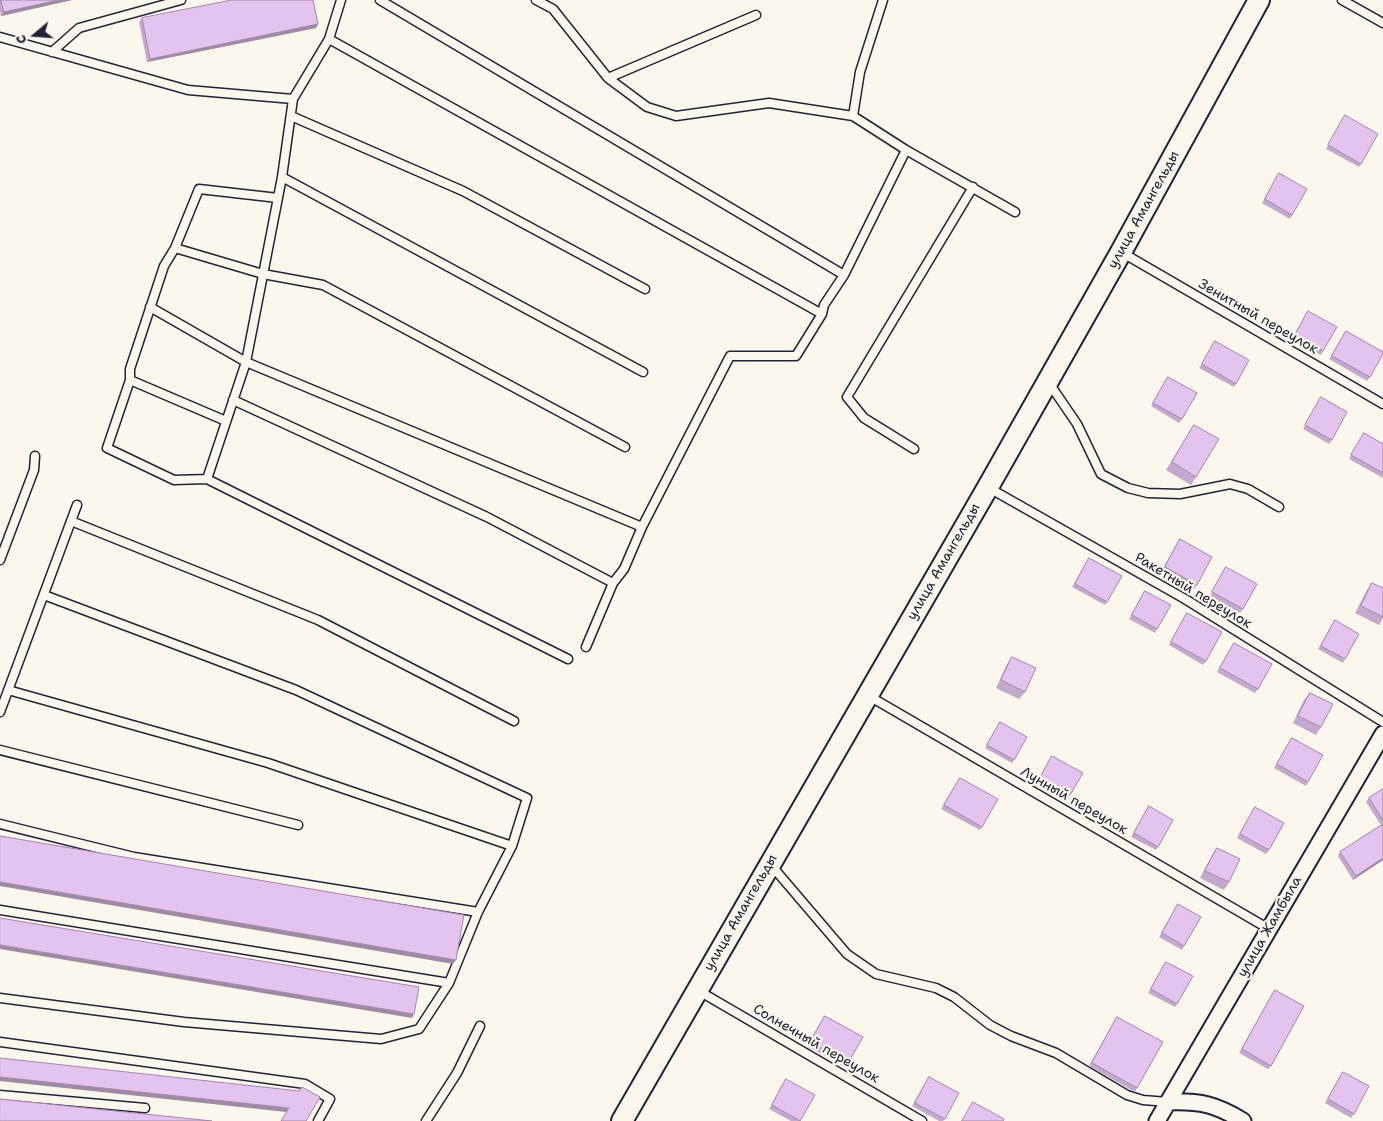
<!DOCTYPE html>
<html>
<head>
<meta charset="utf-8">
<style>
  body { margin:0 }
  #map { position:relative; width:1383px; height:1121px; overflow:hidden; background:#fbf7ec; font-family:"Shantell Sans",sans-serif }
  canvas { display:block }
  .north { position:absolute; left:10px; top:10px; width:50px; height:50px; -webkit-text-stroke:4px #fbf7ec; paint-order:stroke; rotate:252deg; font-size:14px; font-weight:700; line-height:20px; text-align:center; color:#22223b }
  .north::after { content:''; display:block; margin:auto; width:18px; height:22px; background:#22223b; clip-path:polygon(50% 0,100% 100%,50% 72%,0 100%) }
</style>
</head>
<body>
<div id="map">
<canvas width="1383" height="1121"></canvas>
<div class="north">С</div>
</div>
<script>
const c = document.querySelector('canvas').getContext('2d');
c.lineJoin = 'round';
function stroke(path, color, width, dash) {
  c.strokeStyle = color;
  c.lineWidth = width;
  c.lineCap = dash ? 'butt' : 'round';
  c.setLineDash(dash || []);
  c.stroke(path);
}
function fillPath(path, color) {
  c.fillStyle = color;
  c.fill(path, 'evenodd');
}
function drawText(font, color, halo, rows, align = 'center') {
  c.font = font + ' "Shantell Sans",sans-serif';
  c.lineWidth = 4.5;
  c.setLineDash([]);
  c.textBaseline = 'middle';
  c.strokeStyle = halo;
  c.fillStyle = color;
  for (const [text, x, y, turn = 0] of rows) {
    c.save();
    c.translate(x, y);
    c.rotate((+turn || 0) * Math.PI / 180);
    c.textAlign = isNaN(turn) ? turn : align;
    if (halo) c.strokeText(text, 0, 0);
    c.fillText(text, 0, 0);
    c.restore();
  }
}
const service = new Path2D(`
  M380 0 844 275
  M536 0 553 9 608 78 647 107 676 116 769 103 853 116 906 150 1015 212
  M1342 0 1383 23
  M0 37 188 90 293 99 282 177 246 362 207 479 568 659
  M329 39 822 314
  M52 52 79 28 181 0
  M608 78 756 15
  M293 99 329 39 341 0
  M291 116 463 191 645 289
  M853 116 860 72 883 0
  M282 177 643 372
  M175 248 263 274 323 285 625 447
  M1121 252 1383 404
  M150 307 246 362 642 527
  M130 380 226 421
  M1049 383 1077 424 1101 474 1128 488 1148 493 1180 494 1230 484 1248 489 1279 507
  M233 400 487 517 613 583
  M914 449 864 418 847 397 973 187
  M207 479 174 480 107 448 130 380V369L164 266 175 248 199 189 278 198
  M989 488 1185 599 1383 722
  M71 521 318 620 514 721
  M0 560 34 470 35 456
  M586 647 613 583 624 569 642 527 730 356H796L822 314 824 305 844 275 906 150
  M8 690 268 763 512 846
  M869 696 1269 929
  M0 712 77 505
  M0 750 298 825
  M0 824 134 857 478 912
  M771 865 847 954 876 974 936 988 954 997 990 1025 1011 1036 1056 1053 1127 1095 1143 1100 1168 1102
  M0 910 449 983
  M699 991 922 1121
  M0 998 184 1022 381 1039 419 1029 449 983 478 912 512 846 527 798 296 690 44 595
  M0 1042 305 1084 330 1099 318 1121
  M0 1095 145 1108
  M426 1121 457 1073 480 1026`);
const minor = new Path2D(`
  M1168 1102C1201 1101 1215 1104 1243 1121
  M1157 1121 1383 734`);
const tertiary = new Path2D(`
  M622 1121 988 487 1121 252 1259 0`);
const wall = new Path2D(`
  M0 0H72L1 16 0 11Z
  M142 18 318 24 316 28 147 62 139 22Z
  M1345 115 1361 164 1359 167 1326 149Z
  M1279 173 1292 215 1290 219 1262 203Z
  M1308 311 1323 351 1321 355 1292 339Z
  M1346 331 1370 377 1367 381 1329 359Z
  M1215 341 1236 384 1234 387 1199 368Z
  M1168 377 1182 419 1179 423 1151 406Z
  M1321 397 1332 440 1329 444 1303 429Z
  M1194 425 1196 477 1191 485 1166 470Z
  M1364 433 1383 444V478L1349 459Z
  M1180 539 1197 585 1194 589 1162 570Z
  M1089 558 1107 602 1105 605 1072 587Z
  M1226 567 1243 609 1240 613 1210 596Z
  M1372 583 1383 588V618L1379 625 1355 613 1367 590Z
  M1145 591 1157 629 1155 633 1129 619Z
  M1187 613 1206 661 1203 665 1169 645Z
  M1335 620 1345 659 1343 663 1318 649Z
  M1234 643 1258 689 1255 693 1217 672Z
  M1012 657 1025 692 1019 699 996 688 1007 664Z
  M1310 693 1321 727 1316 735 1293 723 1304 700Z
  M1000 722 1014 760 1012 763 985 748Z
  M1292 738 1308 782 1306 786 1274 768Z
  M1052 756 1070 795 1068 798 1038 781Z
  M960 778 982 827 980 830 941 809Z
  M1383 789V860L1353 880 1338 856 1340 852 1381 825 1366 802 1369 798Z
  M1149 806 1158 847 1156 850 1131 837Z
  M1255 807 1269 850 1266 854 1237 838Z
  M1217 848 1229 882 1224 890 1200 878 1212 855Z
  M1178 904 1184 946 1182 950 1159 937Z
  M1166 962 1177 1004 1175 1007 1148 993Z
  M1275 990 1271 1066 1268 1069 1239 1053Z
  M825 1016 848 1063 845 1067 807 1046Z
  M1117 1017 1137 1088 1135 1092 1089 1066Z
  M1343 1072 1354 1114 1351 1118 1325 1103Z
  M929 1077 945 1119 943 1121H939L912 1106Z
  M786 1079 800 1121H791L769 1109Z`);
const shadedWall = new Path2D(`
  M59 0H72L1 16 4 12Z
  M318 24 316 28 147 62 150 59Z
  M1383 858V860L1353 880 1356 876Z
  M0 882 456 960 453 964 0 886Z
  M0 945 414 1014 412 1018 0 949Z
  M0 1077 289 1108 286 1112 0 1081Z`);
const building = new Path2D(`
  M1 0H59L4 12Z
  M232 0H313L318 24 150 59 142 18Z
  M1345 115 1378 134 1361 164 1328 145Z
  M1279 173 1307 189 1292 215 1265 199Z
  M1308 311 1337 327 1323 351 1295 335Z
  M1346 331 1383 352V354L1370 377 1332 356Z
  M1215 341 1249 360 1236 384 1202 364Z
  M1168 377 1197 393 1182 419 1153 403Z
  M1321 397 1347 412 1332 440 1305 425Z
  M1194 425 1219 439 1196 477 1172 462Z
  M1364 433 1383 444V473L1351 455Z
  M1180 539 1212 557 1197 585 1165 567Z
  M1089 558 1122 576 1107 602 1075 584Z
  M1226 567 1257 584 1243 609 1212 592Z
  M1372 583 1383 588V617L1361 606Z
  M1145 591 1171 605 1157 629 1132 615Z
  M1187 613 1222 632 1206 661 1171 642Z
  M1335 620 1359 634 1345 659 1321 646Z
  M1234 643 1272 664 1258 689 1220 668Z
  M1012 657 1036 668 1025 692 1001 680Z
  M1310 693 1333 704 1321 727 1298 716Z
  M1000 722 1027 737 1014 760 987 745Z
  M1292 738 1323 755 1308 782 1277 764Z
  M1052 756 1083 773 1070 795 1040 778Z
  M960 778 998 799 982 827 944 805Z
  M1383 789V820L1369 798Z
  M1149 806 1173 820 1158 847 1134 833Z
  M1255 807 1284 823 1269 850 1240 834Z
  M1382 825 1383 827V858L1356 876 1340 852Z
  M0 836 464 915 456 960 0 882Z
  M1217 848 1240 859 1229 882 1205 871Z
  M1178 904 1201 917 1184 946 1162 933Z
  M0 918 419 987 414 1014 0 945Z
  M1166 962 1193 976 1177 1004 1151 989Z
  M1275 990 1304 1006 1271 1066 1242 1049Z
  M825 1016 863 1037 848 1063 810 1042Z
  M1117 1017 1163 1042 1137 1088 1092 1063Z
  M0 1058 299 1091 302 1087 320 1097 306 1121H281L289 1108 0 1077Z
  M1343 1072 1369 1086 1354 1114 1328 1099Z
  M929 1077 959 1093 945 1119 915 1103Z
  M786 1079 815 1095 800 1121 772 1105Z
  M0 1099 212 1121H0Z
  M973 1102 1004 1119 1003 1121H962Z`);
const streetNames = [
  ["улица Амангельды",1144,210,-61],
  ["Зенитный переулок",1258,317,30],
  ["улица Амангельды",944,562,-60],
  ["Ракетный переулок",1193,591,31],
  ["Лунный переулок",1074,801,30],
  ["улица Амангельды",741,913,-60],
  ["улица Жамбыла",1270,927,-60],
  ["Солнечный переулок",816,1044,30]
];
stroke(service, '#22223b', 11);
stroke(minor, '#22223b', 19);
stroke(tertiary, '#22223b', 24);
stroke(service, '#fbf7ec', 8);
stroke(minor, '#fbf7ec', 15);
stroke(tertiary, '#fbf7ec', 20);
fillPath(wall, '#c4a8ce');
fillPath(shadedWall, '#a088a7');
fillPath(building, '#e4c3ef');
stroke(building, '#a088a7', 1);
drawText('14px', '#22223b', '#fbf7ec', streetNames);
</script>
</body>
</html>
